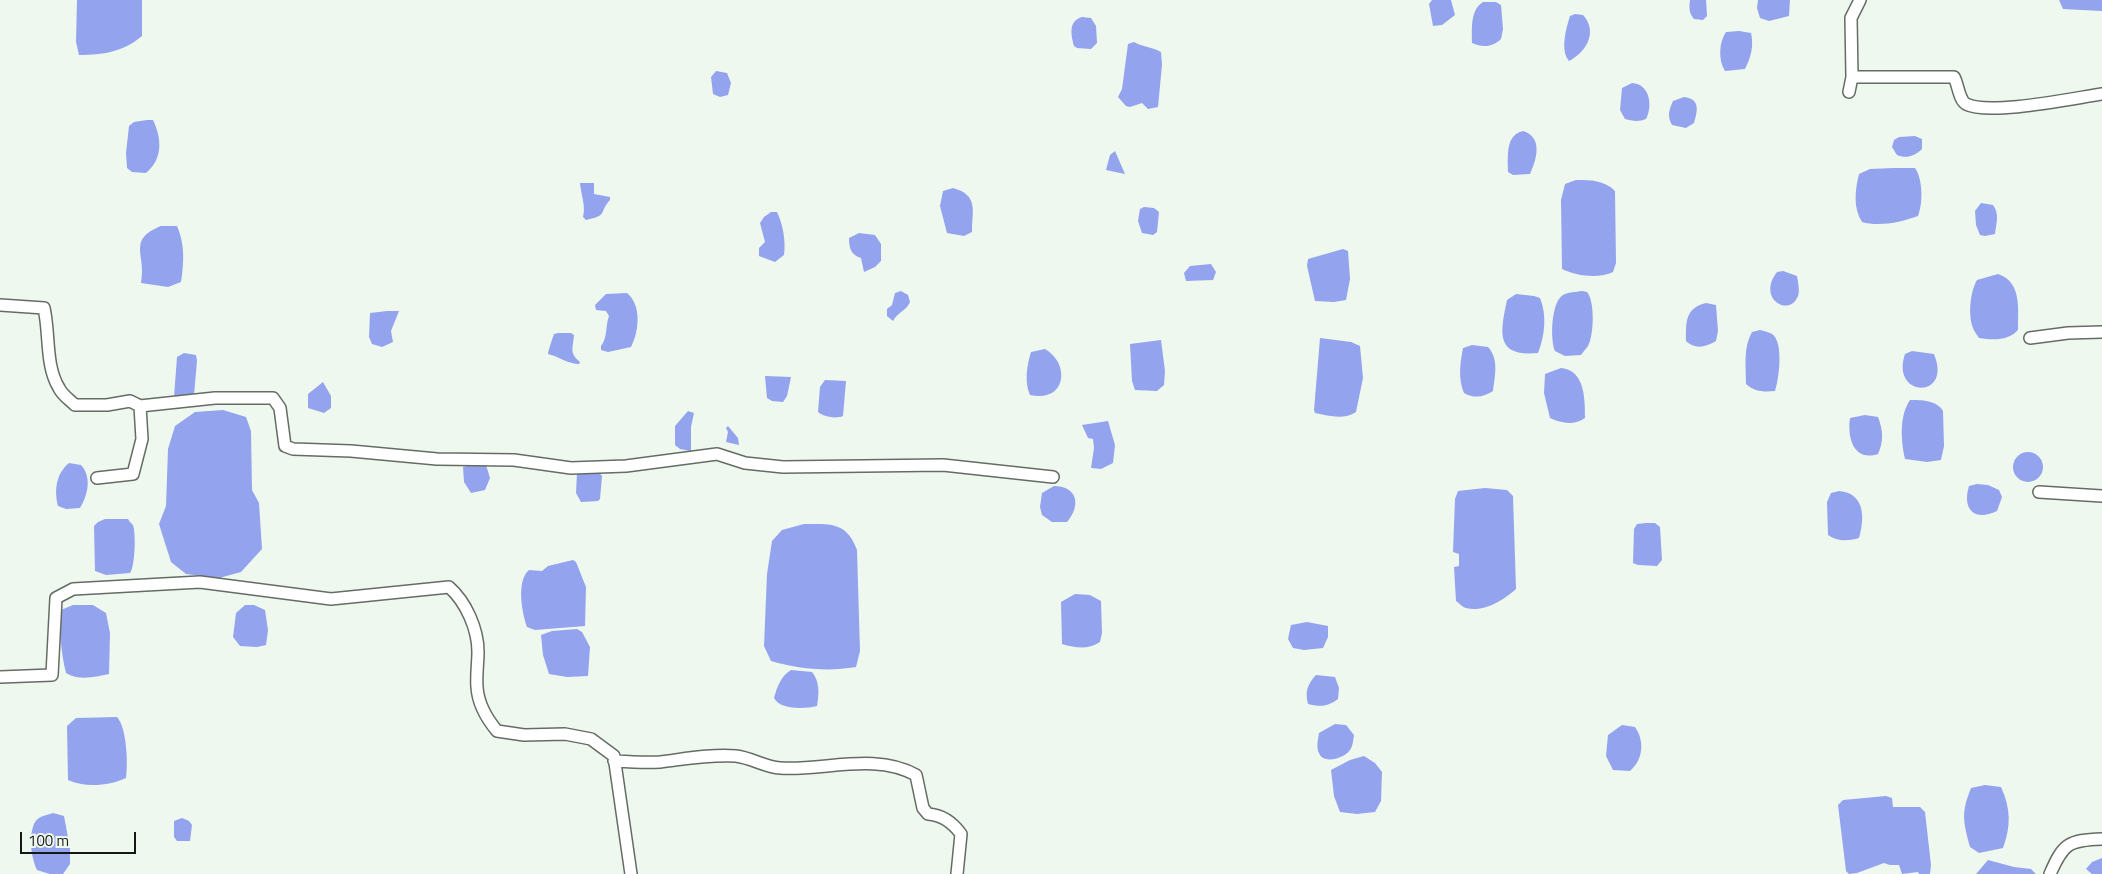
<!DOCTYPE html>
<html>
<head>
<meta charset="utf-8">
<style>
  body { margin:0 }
  #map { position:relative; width:2102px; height:874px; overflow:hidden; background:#eff8ef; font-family:"Titillium Web",sans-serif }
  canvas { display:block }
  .scale { position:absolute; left:20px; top:832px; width:116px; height:22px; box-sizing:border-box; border:2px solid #151815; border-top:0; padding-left:6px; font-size:15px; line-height:18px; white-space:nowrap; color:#151815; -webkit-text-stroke:4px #eff8ef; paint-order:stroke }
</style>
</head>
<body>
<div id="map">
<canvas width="2102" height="874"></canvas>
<div class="scale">100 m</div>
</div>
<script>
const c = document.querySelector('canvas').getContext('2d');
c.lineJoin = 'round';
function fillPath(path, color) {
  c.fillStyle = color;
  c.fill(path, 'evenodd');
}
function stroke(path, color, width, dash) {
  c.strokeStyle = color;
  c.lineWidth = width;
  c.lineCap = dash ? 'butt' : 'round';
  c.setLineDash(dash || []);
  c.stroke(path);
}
const water = new Path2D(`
  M77 0H142V36C123 52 103 55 79 55L76 42Z
  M1432 0H1451L1455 15 1442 25 1433 26 1429 4Z
  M1690 0H1706L1707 16 1703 20 1694 19C1689 13 1689 8 1690 0Z
  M1758 0H1790L1789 16 1769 21 1760 18 1757 8Z
  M2059 0H2102V11L2063 9Z
  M1483 2H1496L1501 5 1503 29 1501 39C1493 47 1483 48 1472 43 1472 29 1470 10 1483 2Z
  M1575 14 1583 15C1598 31 1587 52 1569 61 1560 50 1566 29 1570 16Z
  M1082 17 1091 18 1096 26 1097 43 1091 49 1077 48 1074 46C1071 35 1068 21 1082 17Z
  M1739 31 1751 33C1754 46 1751 57 1745 69L1725 71C1718 60 1719 42 1726 32Z
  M1134 42C1143 47 1152 47 1161 52L1162 65 1158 107 1148 109 1142 103 1130 107 1126 106 1118 97 1122 89 1128 44Z
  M716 71 727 73 731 83 728 95 720 97 713 94 711 77Z
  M1632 83C1650 84 1653 106 1646 119 1639 122 1632 121 1625 119L1620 110 1622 88Z
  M1684 97C1700 99 1698 110 1694 123L1686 128 1672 125C1667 116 1669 110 1673 101Z
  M147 120H153C162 139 163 159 146 173L132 172 127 168 126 153 129 126 134 122Z
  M1523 131C1543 137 1537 159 1530 174L1513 175 1508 172C1508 157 1505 135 1523 131Z
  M1915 136 1922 139V149C1915 156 1906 159 1897 155L1892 147 1894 140 1899 137Z
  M1115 151 1125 174 1106 170 1110 155Z
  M1894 168H1915C1923 179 1923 204 1918 216 1901 222 1880 227 1862 222 1853 208 1855 190 1859 174L1870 169Z
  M1576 180C1591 180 1604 180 1615 191L1616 263 1613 272C1599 279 1576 276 1562 269L1561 200 1565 184Z
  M580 183H594V194L610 197V200C598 213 609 215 586 220L583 217C586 206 581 195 580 183Z
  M953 188C979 195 972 211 972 232L964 236 947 233 940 206 943 191Z
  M1981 203 1993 205C2000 214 1996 224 1995 234L1985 236 1980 235 1976 225 1975 211Z
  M1144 207 1154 208 1159 212 1157 232 1153 235 1142 233 1138 221 1140 209Z
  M771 212H777C783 224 786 242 784 255L775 262 759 256V248L765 242 760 223 764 217Z
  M161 226H177C185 244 184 263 181 282L168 287 141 283C147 255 126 240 161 226Z
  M859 233 875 235 881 244V261L875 267 864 272 861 258C851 255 849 248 849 238Z
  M1343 249 1348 251 1350 279 1346 300 1334 302 1315 301 1307 266 1308 259Z
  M1211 264 1216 272 1213 280 1186 281 1184 273 1190 266Z
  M1783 271 1797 276C1798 282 1800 291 1798 296 1790 318 1756 299 1777 272Z
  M1998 274C2022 282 2018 309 2018 330 2008 341 1994 340 1979 338 1977 335 1974 331 1973 328 1968 315 1970 292 1977 280Z
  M901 291 908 295 910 302C907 310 897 313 893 321L887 316V309L892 305 895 293Z
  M1582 291 1587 292C1595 301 1594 335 1588 346 1586 349 1583 352 1581 355L1565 356 1555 351C1550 340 1551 302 1563 295 1568 292 1576 292 1582 291Z
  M627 293C642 305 639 332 631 347L608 352 601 350V346C608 337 605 327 609 316L606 311 596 310 595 305 606 294Z
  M1516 294 1534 296 1540 298C1547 315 1545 335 1538 353 1495 357 1500 333 1507 300Z
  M1706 303 1716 305 1718 331 1716 341C1706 347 1695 350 1686 341 1686 322 1685 308 1706 303Z
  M387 311H399L391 331 393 342 382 347 372 344 369 337 370 313Z
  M1760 330C1764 331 1769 332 1772 334 1784 342 1779 379 1775 391 1764 392 1755 392 1746 384 1746 366 1743 348 1752 332Z
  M558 333H571L574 335C573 348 569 353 580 362L579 364C568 364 560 357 548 354 548 351 553 337 554 334Z
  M1320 338 1351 342 1360 346 1363 378 1356 412C1344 420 1329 416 1315 413L1314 410Z
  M1161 340 1165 371 1164 385 1157 391 1135 390 1132 381 1130 344Z
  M1472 345 1488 347C1499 359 1495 375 1493 391 1484 397 1475 399 1464 393 1458 379 1460 363 1463 348Z
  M1045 349C1071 364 1066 403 1030 395 1024 382 1027 365 1031 352Z
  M1912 351 1934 354C1953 400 1890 398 1905 354Z
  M184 353 196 355 197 361 194 395 174 397 177 357Z
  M1561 368C1585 370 1585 399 1585 418 1574 426 1561 423 1550 418L1544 393 1545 374Z
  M765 376 791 377 787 396 783 402 772 401 767 398Z
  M825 380 846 381 843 416C836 419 824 417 818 412L820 387Z
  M323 382 331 396V408L324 413 308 408V394Z
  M1910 400C1921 400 1937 400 1943 411L1944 446 1941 460 1927 462 1905 459C1901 441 1899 416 1910 400Z
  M223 410 246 417 251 431 252 490 259 503 262 549 241 572 219 578 186 574 171 562 159 524 166 506 168 449 175 426 195 412Z
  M688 411 694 413 691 427V451L680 449 675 445V426Z
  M1865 415 1878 417C1883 430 1884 441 1878 454 1854 462 1847 438 1850 418Z
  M1108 421 1115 445 1113 463 1101 469 1091 468 1094 448 1093 439 1088 438 1082 425Z
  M728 426 738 438 739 445 726 442 728 432 726 428Z
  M2013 467a15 15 0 1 1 30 0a15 15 0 1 1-30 0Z
  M69 463 81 465C92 477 88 495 80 508L66 509 58 506C54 490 56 474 69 463Z
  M473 464 486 465 490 478 485 490 471 493 464 482 463 467Z
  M598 471 602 476 600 499 598 501 581 502 576 493 577 472Z
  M1977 484 1988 485 1999 490 2002 497 1997 511C1974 522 1962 509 1969 486Z
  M1054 486C1078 486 1081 506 1067 522H1052L1042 515 1040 507 1042 493Z
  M1485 488 1507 490 1513 496 1516 589C1504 600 1483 613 1466 608 1462 607 1459 603 1456 601L1454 567 1459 566V554L1453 552 1455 499 1458 491Z
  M1839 491C1865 493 1865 518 1859 538 1848 541 1838 542 1828 535L1827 502 1831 493Z
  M105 519H128C129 521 132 524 133 525 136 534 135 566 130 573L106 575 95 571 94 526 98 522Z
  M1646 523H1655L1660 527 1662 560 1657 566 1638 565 1633 563 1634 529 1637 524Z
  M804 524C831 524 847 522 857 550L860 651 856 667C827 672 799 669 771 661L764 646 767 574 772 541 782 530Z
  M573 560 576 562 586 587 585 626 535 630 527 627C522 613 516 581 529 570L542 571 548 566Z
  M1075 594 1090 595 1101 601 1102 633 1100 642C1088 650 1076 648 1062 644L1061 602Z
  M73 605H93L106 613 110 633 109 674C95 677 79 681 66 673 61 653 59 630 61 610Z
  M245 605H254L265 610 268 630 266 645 257 647 240 646 233 637 236 613Z
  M1307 622 1328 626V637L1323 648 1304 650 1293 648 1288 639 1291 625Z
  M577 629 582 632 590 647 588 676 567 677 549 674 543 655 541 635 552 631Z
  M791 670 812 672C820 682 819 694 817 706 805 709 780 710 774 698 777 687 781 676 791 670Z
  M1316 675 1335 677 1339 688 1338 699C1327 707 1320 707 1308 704 1305 691 1307 685 1316 675Z
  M117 717C127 728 128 764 126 778 109 786 85 788 68 780L67 726 76 718Z
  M1335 724 1346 725 1354 735C1353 740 1353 746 1350 750 1345 758 1323 765 1319 753 1316 748 1318 739 1319 733Z
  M1622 725 1635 727C1645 741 1643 760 1630 771L1613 770 1606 756 1608 735Z
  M1364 756 1375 763 1382 772 1381 801 1375 812 1357 814 1340 812 1334 796 1331 770 1350 760Z
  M1985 785 2001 787C2011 809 2011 826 2003 848L1979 853 1970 847C1963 821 1961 813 1971 788Z
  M1886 796 1892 798 1893 807H1920L1925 812 1931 865 1930 874H1919L1918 872 1902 874 1899 865H1890L1884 863 1857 873 1849 874 1846 871 1838 805 1843 800Z
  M53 813 64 816 70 848V864L63 874H50L37 870C31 857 28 835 35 822 39 816 47 815 53 813Z
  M182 818 189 821 192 825 190 841H177L174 837V821Z
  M2102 858V874H2092L2086 869 2092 862Z
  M1988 860 2014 867 2031 869 2036 874H1976Z`);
const minor = new Path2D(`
  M1852 77H1954C1958 84 1959 100 1966 104 1989 116 2074 98 2102 94
  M1849 92 1852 77 1851 18 1860 0
  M0 305 44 308C50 334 45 365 59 388 62 395 70 400 75 405H107L130 401 140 406 142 439 133 474 97 478
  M2030 338 2068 333 2102 332
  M140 406 215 398H273L280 408 285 446 293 449 351 451 437 459 514 460 571 468 626 466 717 454 745 463 783 467 943 465 1053 477
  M2039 492 2102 496
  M0 677 52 675 56 598 73 589 200 582 331 599 449 587C466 602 478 629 478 652 478 663 476 675 477 687 478 703 487 719 497 731L524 735 565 734 591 739 614 756 631 874
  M614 761C630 762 645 763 660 762 685 759 711 754 736 756 752 758 765 767 780 768 824 771 875 752 916 775L923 808 928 814C942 815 953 823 961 834L957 874
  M2050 874C2063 844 2068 840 2102 839`);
fillPath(water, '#93a3ed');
stroke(minor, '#656c65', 14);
stroke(minor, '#fff', 11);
</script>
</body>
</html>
